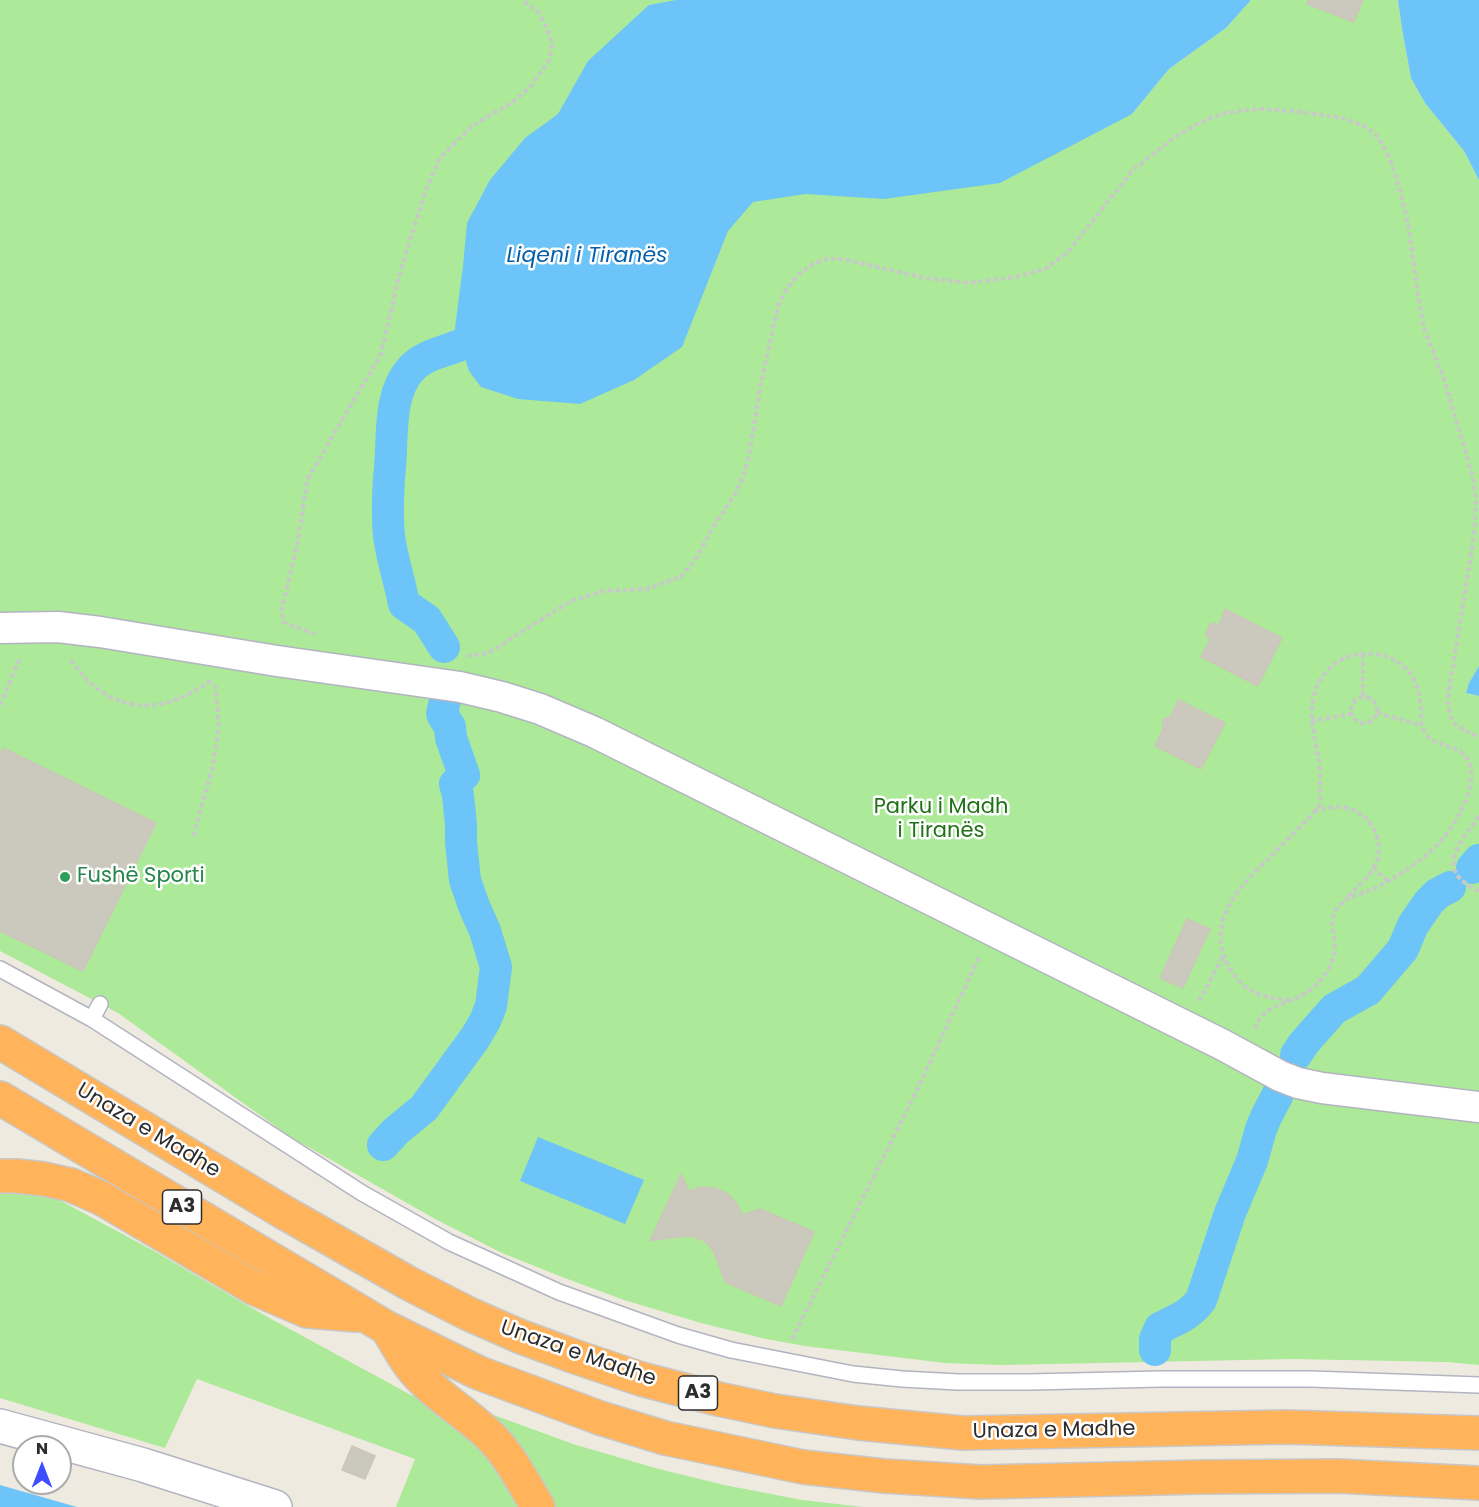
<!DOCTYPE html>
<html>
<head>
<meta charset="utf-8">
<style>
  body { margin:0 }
  #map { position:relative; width:1479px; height:1507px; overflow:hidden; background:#efeadf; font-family:Poppins,sans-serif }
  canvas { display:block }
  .north { position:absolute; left:12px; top:1435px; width:60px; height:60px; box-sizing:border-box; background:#fff; border:2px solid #ababab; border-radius:50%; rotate:0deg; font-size:16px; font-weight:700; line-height:24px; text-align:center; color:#2d2d2d }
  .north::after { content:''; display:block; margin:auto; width:21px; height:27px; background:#3d4dff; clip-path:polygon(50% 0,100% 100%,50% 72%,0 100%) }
</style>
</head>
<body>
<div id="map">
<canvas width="1479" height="1507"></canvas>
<div class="north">N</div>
</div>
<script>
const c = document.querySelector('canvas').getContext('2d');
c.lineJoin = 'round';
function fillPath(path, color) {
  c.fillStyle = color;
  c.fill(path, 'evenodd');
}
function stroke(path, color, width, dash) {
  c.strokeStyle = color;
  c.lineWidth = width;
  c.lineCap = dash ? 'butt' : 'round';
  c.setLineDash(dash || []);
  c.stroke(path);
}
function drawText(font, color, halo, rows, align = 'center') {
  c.font = font + ' Poppins,sans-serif';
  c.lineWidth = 5;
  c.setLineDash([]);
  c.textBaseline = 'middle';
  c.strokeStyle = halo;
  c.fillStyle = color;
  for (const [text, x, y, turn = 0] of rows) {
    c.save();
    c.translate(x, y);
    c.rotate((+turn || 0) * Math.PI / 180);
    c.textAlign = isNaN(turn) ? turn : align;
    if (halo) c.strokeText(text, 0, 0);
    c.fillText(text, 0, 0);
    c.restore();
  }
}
const green = new Path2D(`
  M0 0H711L1132 114 1169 69 1226 28 1251 0H1398L1402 29 1411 78 1425 103 1464 151 1479 180V666L1469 683 1466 693 1479 696V1365L1447 1362 1292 1359 1002 1365 945 1363 805 1346 766 1339 701 1323 624 1300 562 1277 502 1253 437 1220 289 1136 118 1013 0 951Z
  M0 1184 42 1192 63 1202 154 1251 264 1315 411 1395 468 1404 491 1414 573 1444 655 1468 724 1485 802 1500 863 1507H396L415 1459 197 1379 165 1448 0 1398Z`);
const water = new Path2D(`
  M676 0H1251L1226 28 1169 69 1132 114 1000 183 884 199 805 194 753 202 728 231 682 347 634 380 580 404 518 399 481 387 469 371 455 328 463 266 467 223 490 180 525 138 558 114 588 61 649 5Z
  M1398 0H1479V180L1464 151 1425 103 1411 78 1402 29Z
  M1479 666V696L1466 693 1469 683Z
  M538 1137 644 1180 625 1224 520 1181Z
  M0 1485 77 1507H0Z`);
const canal = new Path2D(`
  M444 647 427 620 404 604C400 582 392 559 389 536 387 514 388 489 390 467 393 436 388 394 411 369 423 355 444 352 460 345
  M1472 868 1479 860
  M1296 1055 1304 1043 1334 1009 1368 990 1403 949 1413 925 1429 902 1437 894 1450 887
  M383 1145 396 1131 424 1108 475 1038 485 1021 491 1006 496 967 485 931 474 906 465 880 461 842V825L458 795 455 784 464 775 451 738 450 727 442 714 445 700
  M1155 1350V1339L1160 1328C1177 1319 1189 1316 1201 1300L1230 1213 1252 1161 1261 1129 1266 1117 1278 1094`);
const building = new Path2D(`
  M1308 0H1363L1354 22 1307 4Z
  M1225 609 1282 638 1258 686 1201 657 1211 638 1206 636V632L1210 631H1207L1210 624 1212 627 1213 623 1219 625Z
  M1178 700 1225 723 1201 769 1155 746 1163 729 1162 725 1164 719 1171 716Z
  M3 748 156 823 83 971 0 931V755Z
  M1187 919 1210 929 1183 988 1160 978Z
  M681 1174 689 1191 701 1187 715 1188 728 1194 738 1205 742 1215 760 1209 814 1232 781 1306 725 1282 714 1252 705 1241 691 1236 676 1237 650 1241Z
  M352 1446 375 1456 365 1479 342 1470Z`);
const path = new Path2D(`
  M315 634 283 622 282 609 298 541 307 480 381 354 399 276 426 190 440 158 472 126 513 102 531 86 550 59 552 43 548 31 539 13 523 0
  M1363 654V696
  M467 656 488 653 571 601 604 591 646 589 681 577 697 557 710 532 735 494 742 479 748 461 761 383 778 306 786 290 799 274 813 264 826 259H843L925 278 969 283 1015 277 1045 269 1067 253 1133 170 1175 137 1199 123 1221 114 1244 110 1265 109 1301 112 1342 118 1364 126 1375 134 1382 144 1390 159 1400 191 1408 224 1418 294 1424 329 1445 382 1472 474 1476 498 1475 523 1472 549 1448 697C1449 725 1455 726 1479 737
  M71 660C79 671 88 683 99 690 138 717 176 705 212 680
  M1351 710a13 13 0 1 1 26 0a13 13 0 1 1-26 0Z
  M0 705 20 658
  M1377 713 1421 725
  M1311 721 1351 714
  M1314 811C1322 809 1330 807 1338 807 1367 807 1386 837 1376 863 1370 877 1355 889 1345 899
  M1479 816C1459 845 1433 870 1479 891
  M193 836 212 770 219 727 215 682
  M1374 867 1378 873 1388 881
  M1199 1001 1224 955
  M1255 1029C1261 1006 1286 1005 1304 994 1312 990 1319 982 1324 976 1330 968 1335 956 1335 946 1334 929 1327 917 1341 904 1349 896 1363 893 1374 889 1379 886 1384 883 1390 880 1409 869 1429 855 1443 838 1459 820 1479 783 1468 760 1458 742 1434 749 1424 731 1420 724 1421 717 1421 709 1420 697 1418 686 1411 675 1403 662 1388 655 1373 654 1355 653 1340 657 1328 670 1303 696 1313 730 1319 761 1320 770 1320 779 1320 788 1320 792 1321 798 1320 802 1318 809 1312 815 1307 820 1296 831 1285 842 1274 853 1243 883 1203 920 1229 967 1243 993 1264 998 1291 1000
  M792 1339 917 1090 980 955`);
const lane = new Path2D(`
  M0 969 92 1019 362 1193 449 1242 559 1292 678 1335 731 1350 853 1374 902 1379 958 1382H1030L1161 1379H1311L1479 1385
  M92 1019 100 1004`);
const street = new Path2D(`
  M0 628 58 627 100 632 277 661 460 687 502 697 540 709 594 732 1223 1045 1280 1076 1298 1083 1322 1088 1479 1107`);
const secondary = new Path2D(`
  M0 1426 143 1465 275 1507`);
const highway = new Path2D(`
  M0 1042 285 1213 410 1284 469 1314 519 1336 573 1356 641 1379 718 1399 775 1411 858 1423 963 1433 1286 1427 1479 1433
  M0 1098 387 1328 479 1373 600 1418 665 1438 803 1467 884 1476 981 1482 1203 1477 1337 1476 1479 1483
  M0 1176H17L44 1179 71 1185 101 1198 254 1288 307 1311 356 1315
  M388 1330C396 1342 403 1357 413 1369 433 1394 468 1414 492 1438 511 1458 524 1484 538 1507`);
const markers = [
  [65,877,6,"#2e9e5b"]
];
const shields = [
  [182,1207,39],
  [698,1393,39]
];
const shieldNames = [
  ["A3",182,1207],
  ["A3",698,1393]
];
const parkNames = [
  ["Parku i Madh",941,808],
  ["i Tiranës",941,832]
];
const leisureNames = [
  ["Fushë Sporti",77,877]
];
const streetNames = [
  ["Unaza e Madhe",148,1131,31],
  ["Unaza e Madhe",578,1354,19],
  ["Unaza e Madhe",1054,1431,-1]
];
const waterNames = [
  ["Liqeni i Tiranës",587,256]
];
fillPath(green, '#ace999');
fillPath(water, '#6cc4f8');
stroke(canal, '#6cc4f8', 32);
fillPath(building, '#cbc8be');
stroke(building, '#ccc7b8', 1.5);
stroke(lane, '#b3b4c2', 18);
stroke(street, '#b3b4c2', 33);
stroke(secondary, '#b3b4c2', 36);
stroke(highway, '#c8c8c8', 36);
stroke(path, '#c8c8c8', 4, [4.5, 3]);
stroke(lane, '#fff', 15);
stroke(street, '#fff', 30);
stroke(secondary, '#fff', 33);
stroke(highway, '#ffb35b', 33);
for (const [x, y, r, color] of markers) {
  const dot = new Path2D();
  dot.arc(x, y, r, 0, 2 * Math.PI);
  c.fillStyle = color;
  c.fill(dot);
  stroke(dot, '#fff', 2);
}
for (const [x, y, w] of shields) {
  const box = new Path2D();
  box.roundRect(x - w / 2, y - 17, w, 34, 4.5);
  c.fillStyle = '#fff';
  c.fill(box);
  stroke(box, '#2d2d2d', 1.5);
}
drawText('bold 20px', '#2d2d2d', null, shieldNames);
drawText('21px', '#1f7216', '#fff', parkNames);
drawText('21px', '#27864d', '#fff', leisureNames, 'left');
drawText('21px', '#2d2d2d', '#fff', streetNames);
drawText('italic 22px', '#0460ab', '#fff', waterNames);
</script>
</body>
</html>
